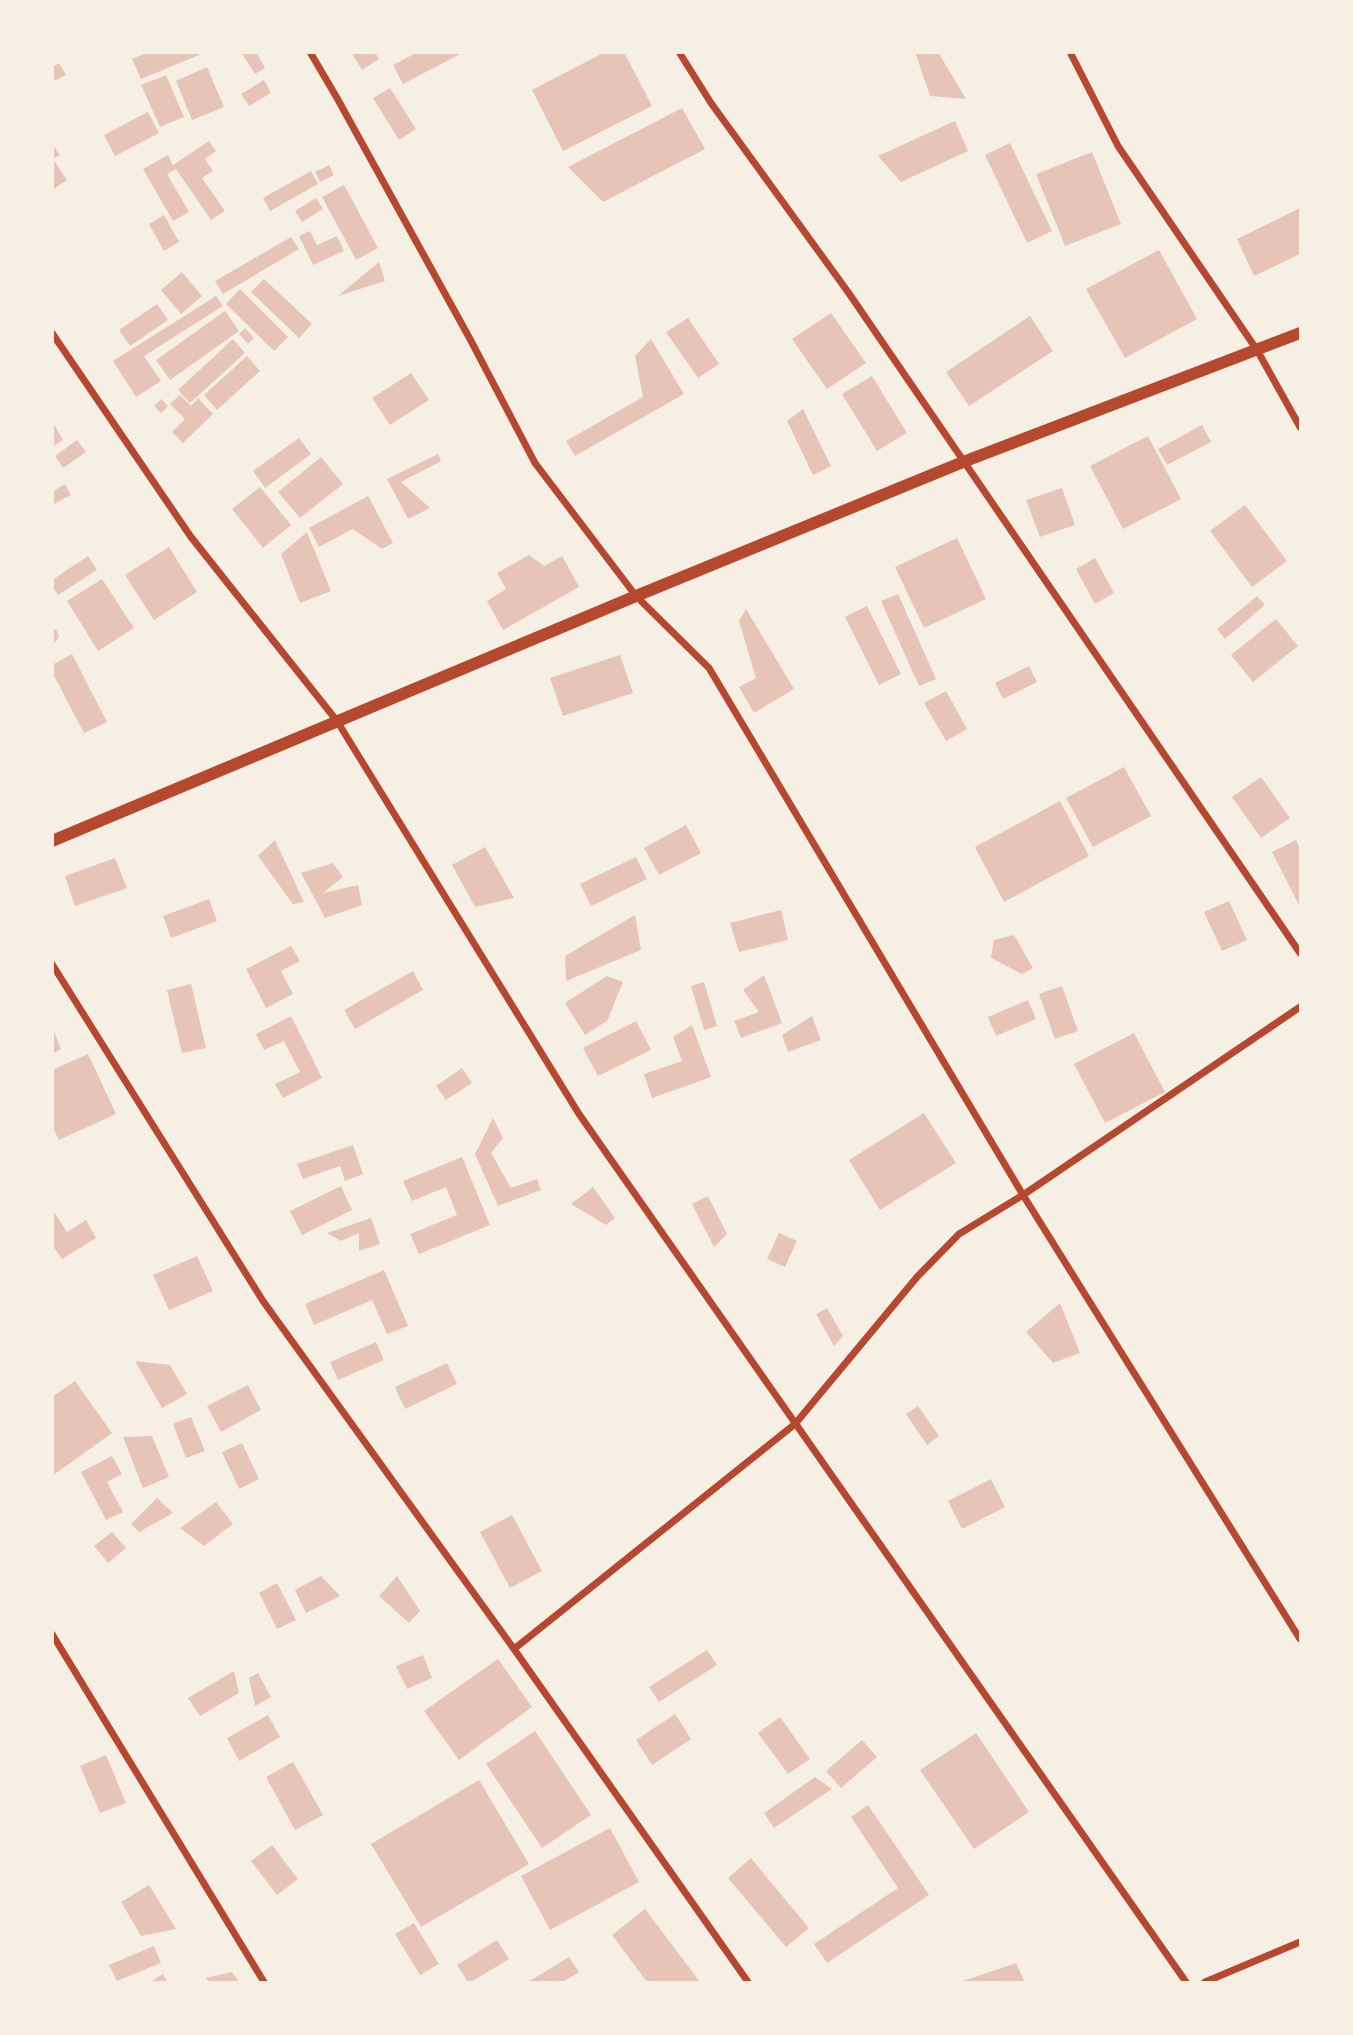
<!DOCTYPE html>
<html>
<head>
<meta charset="utf-8">
<style>
  body { margin:0 }
  #map { position:relative; width:1353px; height:2035px; overflow:hidden; background:#f6efe4; font-family:"Asap Condensed",sans-serif }
  canvas { display:block }
  .frame { position:absolute; inset:0; border:54px solid #f6efe4; pointer-events:none }
</style>
</head>
<body>
<div id="map">
<canvas width="1353" height="2035"></canvas>
<div class="frame"></div>
</div>
<script>
const c = document.querySelector('canvas').getContext('2d');
c.lineJoin = 'round';
function fillPath(path, color) {
  c.fillStyle = color;
  c.fill(path, 'evenodd');
}
function stroke(path, color, width, dash) {
  c.strokeStyle = color;
  c.lineWidth = width;
  c.lineCap = dash ? 'butt' : 'round';
  c.setLineDash(dash || []);
  c.stroke(path);
}
const building = new Path2D(`
  M148 52H204V53L141 79 132 59Z
  M241 52H256L265 68 255 74Z
  M351 52H375L379 59 362 70Z
  M418 52H464L403 84 393 65Z
  M605 52H624L652 106 563 151 532 90Z
  M915 52H938L966 99 930 96Z
  M59 63 66 75 52 82V67Z
  M207 67 224 107 192 120 176 81Z
  M166 75 184 117 160 127 141 85Z
  M264 80 271 93 249 106 241 94Z
  M390 88 416 129 399 140 373 98Z
  M682 108 705 149 603 202 568 167Z
  M148 112 159 133 115 156 104 135Z
  M955 121 968 151 901 182 878 156Z
  M209 141 216 151 205 159 213 171 202 178 225 211 211 220 176 169 167 174 189 212 173 221 143 169 168 155 173 165Z
  M1010 143 1052 231 1027 243 985 155Z
  M52 144 60 155 53 159 67 180 52 190Z
  M1092 152 1121 224 1065 246 1036 174Z
  M329 165 334 175 320 182 315 172Z
  M311 171 318 184 270 211 263 198Z
  M344 185 378 248 356 260 322 197Z
  M316 198 323 209 302 222 295 211Z
  M1300 208V254L1254 276 1237 239Z
  M164 215 179 242 164 251 149 224Z
  M310 231 317 245 337 236 344 251 313 265 299 236Z
  M291 237 299 249 223 294 215 281Z
  M1159 250 1197 319 1125 358 1086 289Z
  M379 262 385 281 338 296Z
  M182 272 202 296 181 314 161 290Z
  M264 279 312 324 299 338 251 292Z
  M240 289 288 337 274 351 226 304Z
  M216 296 223 306 144 356 161 381 136 397 113 361Z
  M157 304 168 320 130 346 119 330Z
  M225 311 239 331 170 380 156 360Z
  M831 313 866 363 827 389 792 339Z
  M1030 316 1053 351 969 406 946 372Z
  M688 318 719 364 698 378 666 332Z
  M245 328 254 338 248 344 239 334Z
  M233 339 245 353 190 403 178 390Z
  M651 339 684 394 575 456 566 441 643 397 635 356Z
  M247 356 260 371 217 410 204 395Z
  M411 373 429 400 390 425 372 398Z
  M872 376 907 433 877 451 842 394Z
  M180 395 191 406 198 398 213 414 183 443 172 432 185 419 170 404Z
  M161 399 168 406 161 413 154 406Z
  M803 409 831 466 813 475 787 421Z
  M52 421 63 440 52 447Z
  M1202 425 1211 442 1167 465 1158 449Z
  M1148 436 1181 499 1123 529 1090 466Z
  M299 438 311 454 265 488 253 471Z
  M77 440 86 452 63 468 55 456Z
  M438 454 441 461 401 482 430 508 408 519 387 479Z
  M321 457 343 484 300 518 278 492Z
  M65 484 71 495 52 505V492Z
  M260 487 291 525 263 548 232 509Z
  M1062 488 1075 525 1040 537 1026 500Z
  M368 496 393 543 382 549 353 529 319 547 309 528Z
  M1245 505 1287 561 1252 587 1210 531Z
  M307 532 331 591 300 603 281 554Z
  M957 538 986 599 924 628 895 567Z
  M169 547 197 592 154 620 125 575Z
  M529 555 544 566 562 556 579 587 503 630 487 601 506 589 497 573Z
  M88 556 97 570 58 595 52 586V580Z
  M1095 558 1114 593 1095 604 1076 569Z
  M102 579 134 628 98 651 67 601Z
  M898 594 936 679 919 686 881 601Z
  M1257 596 1265 605 1225 639 1217 629Z
  M867 606 901 674 879 685 845 617Z
  M746 609 794 689 754 713 739 687 756 678 739 621Z
  M1276 619 1298 646 1253 682 1231 655Z
  M52 627 57 631 59 637 52 646Z
  M72 654 107 722 84 733 52 672V665Z
  M620 655 633 693 563 716 550 678Z
  M1029 666 1037 682 1003 699 995 683Z
  M946 691 967 729 946 741 924 703Z
  M1124 767 1151 816 1093 847 1066 798Z
  M1261 777 1290 818 1261 838 1232 797Z
  M1060 801 1089 856 1004 902 975 847Z
  M686 825 701 853 659 875 644 848Z
  M275 840 304 902 293 904 258 856Z
  M1296 840 1300 849V907L1272 852Z
  M485 847 514 898 475 907 452 865Z
  M636 857 647 879 591 906 580 884Z
  M115 858 127 888 75 906 65 876Z
  M333 863 343 877 323 893 358 885 362 905 325 918 301 873Z
  M209 899 217 921 171 938 163 916Z
  M1229 901 1247 940 1222 951 1204 912Z
  M781 910 788 940 739 952 730 923Z
  M635 915 641 950 566 981 565 956Z
  M1014 935 1033 968 1022 974 991 958 994 940Z
  M291 946 300 961 281 971 293 994 266 1008 246 969Z
  M413 971 423 990 355 1029 344 1010Z
  M764 975 782 1023 741 1038 734 1021 759 1012 743 990Z
  M607 976 623 982 607 1021 585 1035 565 1003Z
  M704 982 717 1026 704 1030 691 986Z
  M191 984 206 1048 182 1053 167 990Z
  M1062 986 1078 1031 1055 1039 1039 994Z
  M1028 1000 1036 1019 996 1036 988 1017Z
  M291 1016 322 1078 283 1098 275 1084 300 1072 284 1041 264 1050 256 1034Z
  M812 1016 821 1040 788 1052 782 1035Z
  M636 1021 651 1050 598 1076 583 1048Z
  M692 1025 711 1077 652 1098 644 1074 682 1061 673 1037Z
  M53 1029 61 1049 53 1053Z
  M1134 1033 1165 1092 1105 1123 1074 1064Z
  M88 1054 116 1114 59 1140 52 1126V1070Z
  M462 1068 472 1083 446 1100 436 1086Z
  M924 1113 956 1163 880 1210 849 1160Z
  M493 1118 503 1138 491 1153 511 1188 537 1179 541 1190 498 1206 475 1154Z
  M353 1145 363 1174 345 1181 340 1166 303 1179 297 1164Z
  M462 1157 490 1225 419 1254 410 1234 457 1215 446 1187 412 1201 403 1181Z
  M341 1186 352 1210 302 1235 290 1211Z
  M593 1187 615 1218 606 1225 571 1204Z
  M708 1196 727 1234 714 1247 692 1204Z
  M52 1209 67 1232 86 1220 96 1238 62 1259 52 1245Z
  M371 1218 380 1244 359 1251V1233L341 1241 327 1233Z
  M779 1233 797 1241 785 1267 767 1259Z
  M197 1256 213 1291 169 1310 153 1275Z
  M384 1270 408 1326 387 1334 372 1300 314 1325 305 1304Z
  M1060 1303 1080 1353 1053 1363 1026 1332Z
  M827 1308 843 1336 834 1346 816 1314Z
  M376 1342 384 1360 338 1380 330 1362Z
  M135 1361 170 1365 187 1394 162 1408Z
  M447 1363 457 1384 405 1409 395 1387Z
  M75 1381 112 1433 52 1476V1397Z
  M248 1385 261 1410 221 1432 207 1406Z
  M918 1406 939 1436 927 1445 906 1414Z
  M191 1417 205 1451 186 1458 173 1424Z
  M152 1436 169 1477 143 1488 123 1437Z
  M242 1443 259 1479 239 1489 222 1452Z
  M112 1456 122 1474 107 1482 123 1512 106 1520 81 1472Z
  M991 1479 1005 1507 962 1529 948 1501Z
  M157 1498 173 1513 139 1532 131 1524Z
  M216 1502 233 1524 204 1546 180 1528Z
  M512 1515 542 1571 510 1588 480 1532Z
  M112 1532 126 1548 108 1563 94 1546Z
  M321 1576 340 1596 306 1613 295 1590Z
  M397 1576 420 1611 409 1623 379 1596Z
  M277 1583 296 1620 277 1629 259 1593Z
  M707 1650 717 1665 659 1702 649 1687Z
  M423 1655 432 1678 407 1689 396 1666Z
  M498 1659 532 1707 459 1760 424 1711Z
  M234 1671 239 1693 200 1716 188 1698Z
  M258 1673 271 1697 255 1706 249 1678Z
  M675 1714 691 1739 652 1765 636 1740Z
  M268 1715 280 1737 239 1761 227 1738Z
  M780 1717 810 1759 788 1774 758 1733Z
  M535 1731 591 1815 542 1848 486 1764Z
  M976 1733 1029 1812 974 1849 920 1770Z
  M862 1740 877 1757 841 1788 826 1771Z
  M106 1755 126 1803 100 1813 80 1766Z
  M293 1762 323 1815 295 1830 266 1777Z
  M815 1777 832 1789 774 1828 764 1813Z
  M479 1780 529 1864 421 1927 371 1844Z
  M868 1805 929 1895 827 1963 814 1944 898 1888 851 1817Z
  M610 1828 639 1882 550 1930 521 1876Z
  M272 1845 298 1879 277 1895 251 1861Z
  M751 1858 809 1928 786 1947 728 1878Z
  M149 1885 176 1929 141 1936 121 1902Z
  M645 1909 700 1982H647L612 1935Z
  M414 1923 439 1964 420 1975 395 1934Z
  M497 1940 509 1959 471 1982H468L457 1965Z
  M154 1946 161 1963 117 1981 109 1965Z
  M569 1957 579 1972 563 1982H528Z
  M1016 1963 1025 1982H960Z
  M232 1972 239 1982H209L206 1978Z
  M163 1974 168 1982H150Z`);
const minor = new Path2D(`
  M310 52 337 98 470 339 535 463 636 596 709 668 1023 1195 1300 1639
  M679 52 711 103 848 292 1300 953
  M1070 52 1118 146 1257 350 1300 427
  M52 333 191 537 337 721 579 1114 1186 1982
  M52 964 263 1301 514 1649 748 1982
  M52 1634 264 1982
  M514 1649 795 1424 917 1277 959 1234 1023 1195 1300 1007
  M1205 1982 1300 1942`);
const tertiary = new Path2D(`
  M52 841 636 596 963 462 1300 333`);
fillPath(building, '#e6c5b7');
stroke(minor, '#b5482f', 7);
stroke(tertiary, '#b5482f', 12);
</script>
</body>
</html>
